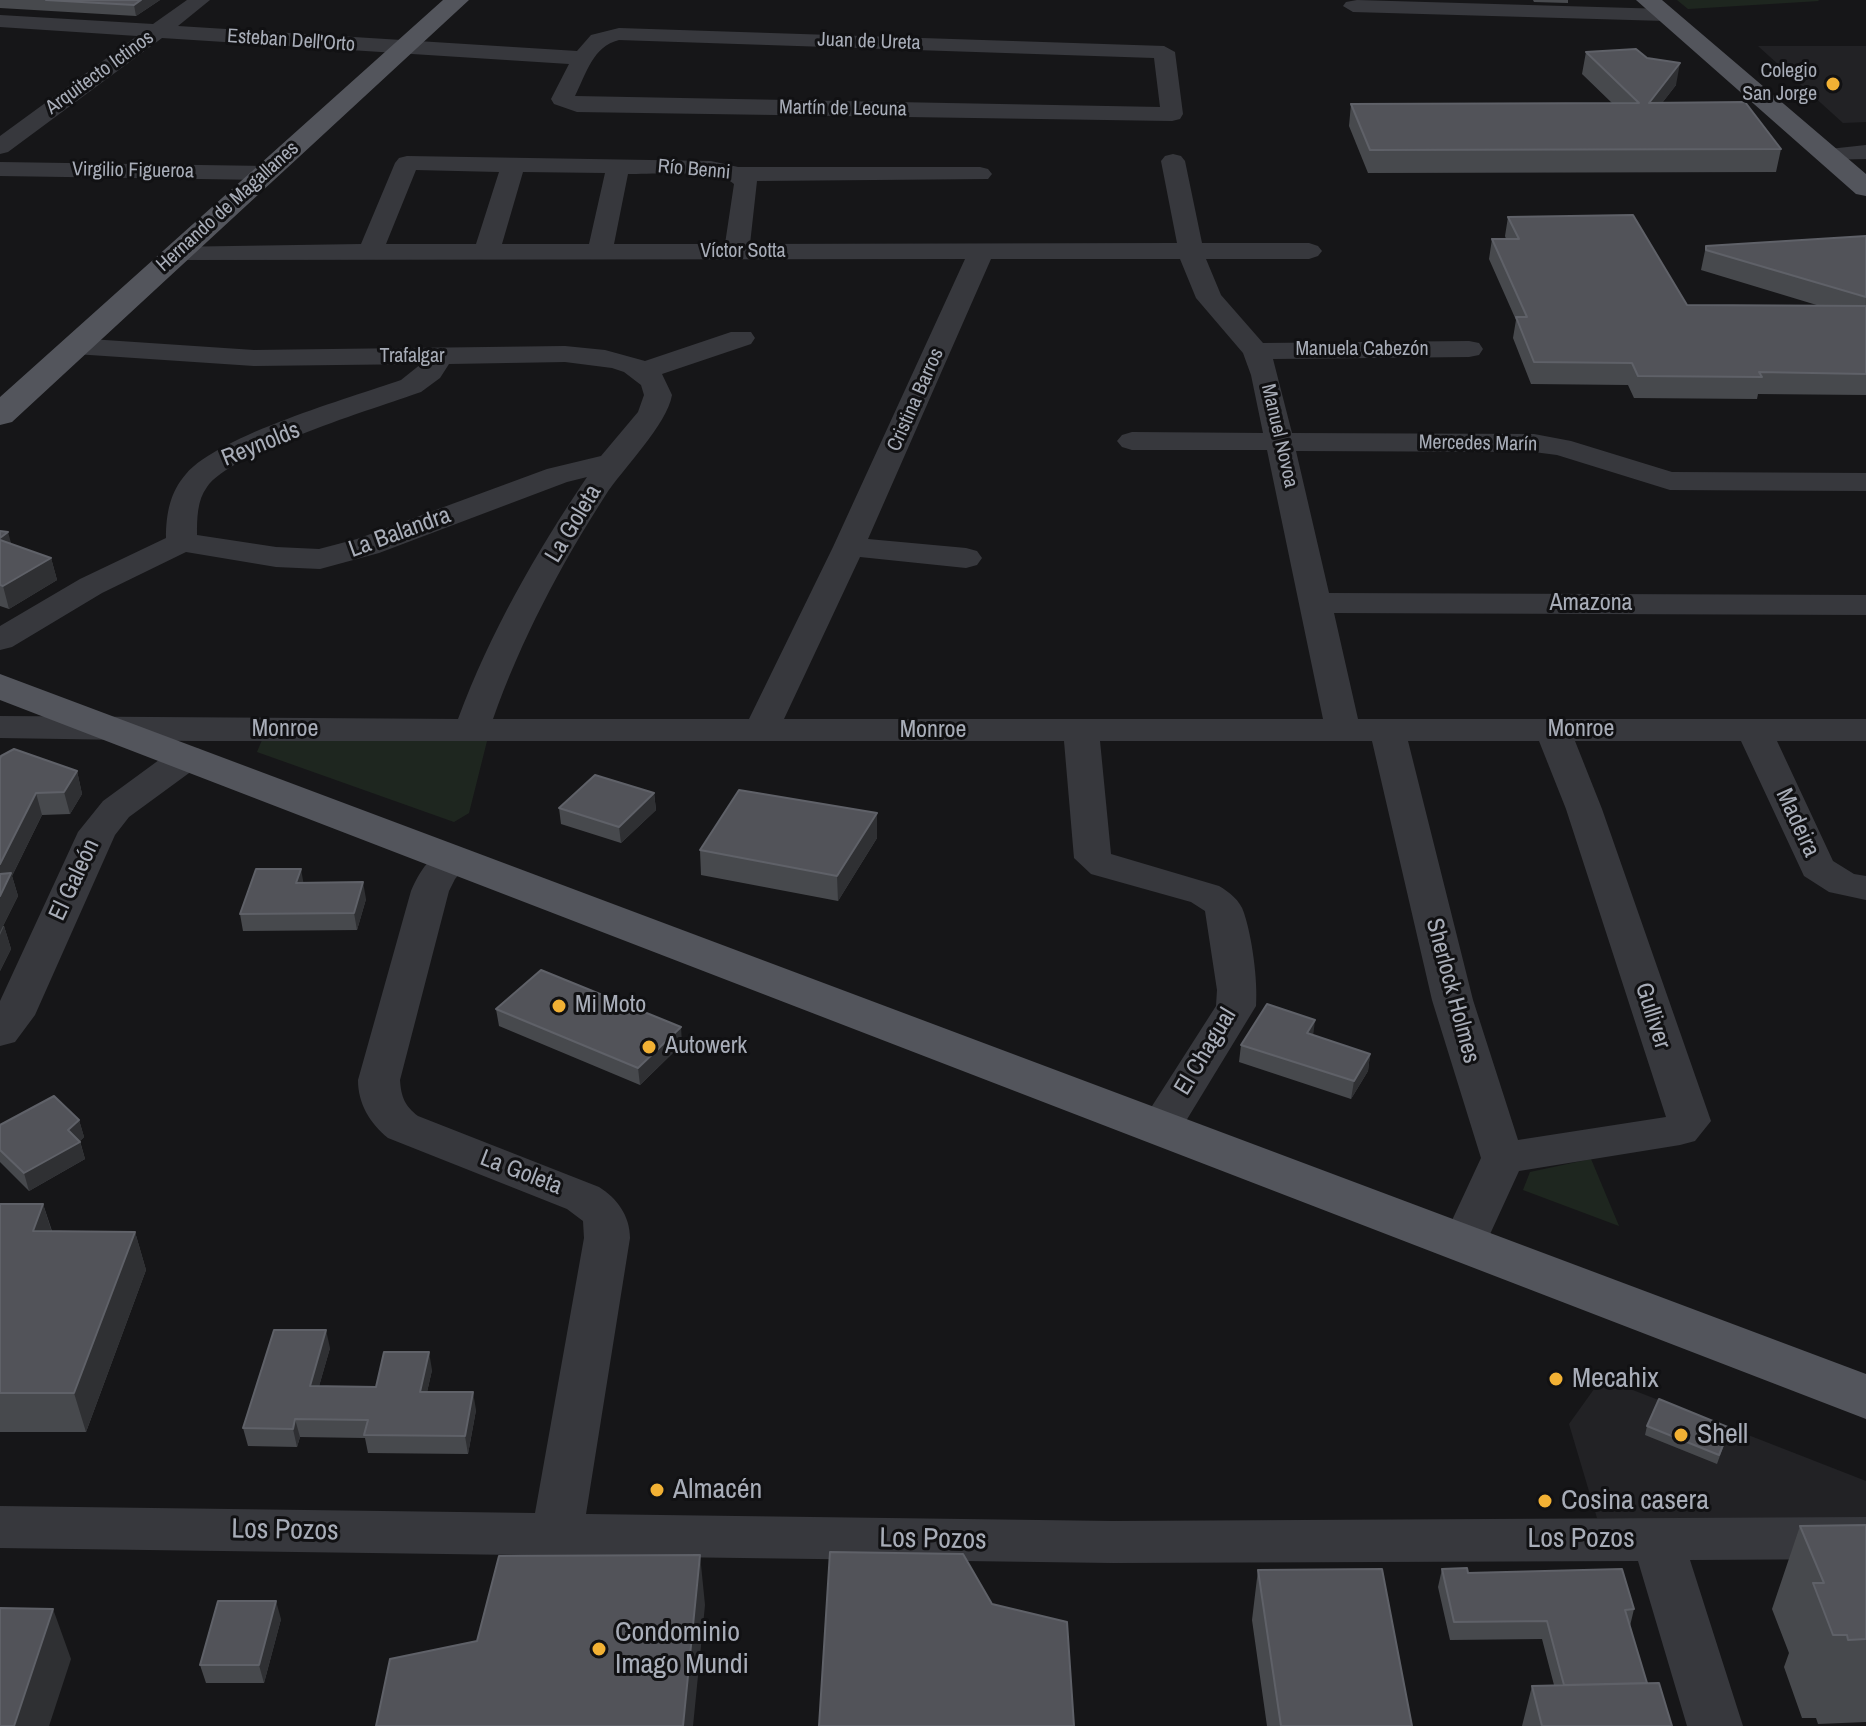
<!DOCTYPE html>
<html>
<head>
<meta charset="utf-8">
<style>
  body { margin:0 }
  canvas { display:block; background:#161618 }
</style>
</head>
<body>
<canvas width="1866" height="1726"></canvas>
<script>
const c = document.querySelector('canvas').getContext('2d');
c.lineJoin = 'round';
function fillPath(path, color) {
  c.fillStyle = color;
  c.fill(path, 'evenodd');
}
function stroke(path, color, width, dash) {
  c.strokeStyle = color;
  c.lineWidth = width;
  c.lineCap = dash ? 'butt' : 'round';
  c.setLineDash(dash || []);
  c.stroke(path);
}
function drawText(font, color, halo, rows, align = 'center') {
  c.font = font + ' "Archivo Narrow",sans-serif';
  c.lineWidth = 6;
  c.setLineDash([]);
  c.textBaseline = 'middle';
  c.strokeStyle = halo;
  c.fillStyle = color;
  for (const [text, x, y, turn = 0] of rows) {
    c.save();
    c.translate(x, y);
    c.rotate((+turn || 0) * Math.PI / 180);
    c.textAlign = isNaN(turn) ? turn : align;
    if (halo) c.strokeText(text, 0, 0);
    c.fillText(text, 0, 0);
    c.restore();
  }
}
const built = new Path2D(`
  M1758 46H1866V122L1843 123Z
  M1602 1378 1866 1481V1525L1597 1518 1569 1424Z`);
const green = new Path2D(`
  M1677 0H1818L1819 1 1688 9Z
  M262 740 487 741 469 813 454 822 257 752Z
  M1591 1159 1619 1226 1523 1190 1530 1172Z`);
const minor = new Path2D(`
  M187 0H210L178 26 577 51 591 35 619 28 1164 46 1175 52 1183 114 1180 119 1172 121 577 112 554 104 551 99 569 64 162 38 8 152 0 154V136L137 36 0 27V15L153 24ZM619 40 1154 58 1160 107 575 96C586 74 593 46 619 40Z
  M1357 0 1666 9 1676 15 1666 21 1353 12 1343 6 1346 2Z
  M1866 145V159L1820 160 1816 155 1820 150Z
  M1173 154 1181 156 1185 161 1202 243H1309L1318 246 1322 251 1318 256 1309 259H1206L1221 295 1263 343 1469 341 1479 343 1483 349 1479 355 1469 357 1273 359 1292 433 1534 434 1571 441 1672 472 1866 473V491L1670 490 1557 455 1534 452 1296 451 1329 593 1866 595V615L1334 613 1358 719H1866V741H1777L1833 861 1854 874 1866 876V900L1829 892 1804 876 1741 741H1575L1602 809 1711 1121 1695 1141 1680 1145 1519 1171 1480 1256 1464 1261 1448 1256 1441 1244 1481 1158 1432 1000 1372 741H1100L1111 854 1219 886C1229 892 1240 900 1244 913 1252 937 1258 980 1256 1006L1175 1139 1160 1143 1145 1139 1138 1128 1216 1006 1217 990 1205 911 1191 902 1091 874 1074 858 1064 741H191L0 738V716L458 719C490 633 535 554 587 477L567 482 379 553 320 569 276 567 186 552 102 593 12 647 0 650V626L80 579 166 538C166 514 170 492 186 474 219 435 350 398 401 380L421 364 254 366 75 354 65 352 61 346 65 340 75 338 254 350 565 346 605 350 645 361 731 332H751L755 338 751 344 662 374 672 395C667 425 623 468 605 496 560 566 521 640 493 719H749L833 547 965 259 178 260 169 257 165 252 169 247 361 244 395 163 399 158 407 156 711 161 738 167H980L988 169 992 174 988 179 757 181 750 244 1177 243 1161 161 1165 156ZM416 170 499 172 476 244H386ZM523 172 605 173 589 244H502ZM628 174C651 174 720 169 734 184L725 244H614ZM991 259H1180L1196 298 1243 353 1251 375 1263 433 1132 432 1122 435 1117 441 1122 447 1132 450H1267L1323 719H784L860 557 966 568 977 565 982 558 977 551 966 548 868 539ZM565 362 612 368 624 372 641 385 644 395 638 412 601 456 547 469 357 539 319 549 276 547 197 535C197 519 197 500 207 487 231 452 376 408 421 392L440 378 449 364ZM1408 741H1539L1566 809 1666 1117 1518 1140 1473 1000Z
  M0 162 266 166 274 168 278 173 274 178 266 180 0 176Z
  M187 746 200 749 205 757 200 765 129 817 115 835 35 1015 15 1042 0 1046V1001L78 832 103 801 174 749Z
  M453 848 466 851 472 859 455 879 449 891 400 1080C401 1097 405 1106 418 1116L599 1187C617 1198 630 1216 630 1238L586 1514 1113 1521 1866 1517V1559L1690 1560 1743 1726H1687L1638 1561 1113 1563 0 1548V1506L535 1513 584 1238 583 1221 567 1209 388 1138C370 1123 358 1104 358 1080L411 891C420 871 430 853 453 848Z`);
const major = new Path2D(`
  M443 0H469L12 422 0 425V397Z
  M1636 0H1662L1866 174V196L1856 194Z
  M0 674 1866 1374V1419L0 700Z`);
const wall = new Path2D(`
  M0 0H160L136 16 0 8Z
  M1533 0H1568V3L1534 2Z
  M1586 52 1676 85 1662 103 1781 149 1776 172 1368 173 1349 126 1351 104 1612 103 1582 74Z
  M1508 217 1687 305 1820 306 1701 270 1706 246 1866 236V395L1758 394 1757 399 1634 398 1628 385 1531 384 1513 338 1516 320 1489 259 1492 239H1506L1505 236Z
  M0 531 12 544 51 558 57 580 9 609 0 606Z
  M0 759 77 771 82 794 70 814 42 815 12 876 18 896 3 926H4L11 949 0 971Z
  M654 793 656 810 621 843 561 824 559 808Z
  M877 813V838L838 901 701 875 700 850Z
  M303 883 366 899 357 930 243 931 240 914Z
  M496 1009 682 1044 640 1085 499 1026Z
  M1313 1035 1370 1054 1368 1071 1351 1099 1239 1062 1241 1045Z
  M79 1120 84 1137 80 1141 85 1159 29 1191 0 1162V1125Z
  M0 1204H43L52 1231 135 1232 146 1270 86 1432H0Z
  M330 1348 319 1386 376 1387 432 1370 427 1392 476 1410 468 1454 368 1453 365 1438 300 1437 297 1447 248 1446 243 1428Z
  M1647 1426 1730 1428 1717 1464 1645 1435Z
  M1866 1525V1722L1818 1724 1816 1718H1802L1784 1667 1789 1653 1772 1609 1800 1526Z
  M1442 1569 1468 1573 1634 1609 1630 1626 1647 1683 1672 1726H1522L1532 1686 1554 1685 1542 1639 1450 1640 1438 1587Z
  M1258 1570 1412 1726H1267L1252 1620Z
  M281 1619 264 1683H206L200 1665Z`);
const shadedWall = new Path2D(`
  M141 0H160L136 16 134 5Z
  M1680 63 1676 85 1645 125 1649 103Z
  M8 532 14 554 0 549V538Z
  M51 558 57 580 9 609 3 586Z
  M77 771 82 794 70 814 64 792Z
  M36 793 42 815 12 876 18 896 0 932V864Z
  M654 793 656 810 621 843 619 827Z
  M877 813V838L838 901 837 876Z
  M301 869 304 886 296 883Z
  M363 882 366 899 357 930 354 913Z
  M4 926 11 949 0 971V935Z
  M1315 1020 1313 1037 1307 1033Z
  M681 1027 682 1044 640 1085 638 1068Z
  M1370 1054 1368 1071 1351 1099 1354 1081Z
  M79 1120 84 1137 78 1143 80 1142 85 1159 29 1191 24 1173Z
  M43 1204 55 1242 33 1231Z
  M135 1232 146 1270 86 1432 74 1393Z
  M326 1330 330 1348 314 1404 310 1386Z
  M429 1352 432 1370 423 1410 420 1392Z
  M473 1392 476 1410 468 1454 465 1436Z
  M295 1419 300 1437 297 1447 293 1429Z
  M700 1555 705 1605 693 1726H683Z
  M276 1601 281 1619 264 1683 259 1665Z
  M53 1609 71 1659 49 1726H14Z`);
const building = new Path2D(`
  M46 0H141L134 5Z
  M1636 49 1647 58 1680 63 1649 103 1745 102 1781 149 1370 150 1351 104 1639 103 1586 52Z
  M1633 215 1687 305 1866 306V374L1759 372 1762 377 1638 376 1632 363 1534 362 1516 317H1527L1492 239H1519L1508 217Z
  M1866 236V297L1706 250V246Z
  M0 531 8 532 0 538Z
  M0 540 51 558 3 586 0 585Z
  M14 749 77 771 64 792 36 793 0 864V759L1 756Z
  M595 775 654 793 619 827 559 808Z
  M739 790 877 813 837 876 700 850Z
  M256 869H301L296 883 363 882 354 913 240 914Z
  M11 873 0 896V874Z
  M541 970 681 1027 638 1068 496 1009Z
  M1267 1004 1315 1020 1307 1033 1370 1054 1354 1081 1241 1045Z
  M54 1096 79 1120 68 1130 80 1142 24 1173 0 1150V1125Z
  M0 1204H43L33 1231 135 1232 74 1393H0Z
  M274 1330H326L310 1386 376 1387 384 1352H429L420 1392H473L465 1436 364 1435 368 1420 295 1419 293 1429 243 1428Z
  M1659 1399 1730 1428 1719 1455 1647 1426Z
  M1866 1525V1639L1848 1640 1847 1635H1833L1813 1583H1824L1800 1526Z
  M830 1552 963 1554 992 1604 1067 1622 1074 1726H819Z
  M700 1555 683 1726H376L390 1659 477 1641 499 1556Z
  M1467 1568 1468 1573 1622 1569 1634 1609 1625 1610 1647 1683 1564 1685 1547 1621 1454 1622 1442 1569Z
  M1382 1569 1412 1726H1281L1258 1570Z
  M218 1601H276L259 1665H200Z
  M0 1608 53 1609 14 1726H0Z
  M1659 1683 1672 1726H1542L1532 1686Z`);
const markers = [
  [1833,84,8,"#f2b134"],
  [559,1006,8,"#f2b134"],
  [649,1047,8,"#f2b134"],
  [1556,1379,8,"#f2b134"],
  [1681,1435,8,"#f2b134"],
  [657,1490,8,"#f2b134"],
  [1545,1501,8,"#f2b134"],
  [599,1649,8,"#f2b134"]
];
const farStreetnames = [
  ["Esteban Dell'Orto",291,41,4],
  ["Juan de Ureta",869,42,2],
  ["Arquitecto Ictinos",100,73,-36],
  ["Martín de Lecuna",843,109,1],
  ["Río Benni",694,170,5],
  ["Virgilio Figueroa",133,171,1],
  ["Hernando de Magallanes",228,207,-42],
  ["Víctor Sotta",743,252],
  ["Manuela Cabezón",1362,350],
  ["Trafalgar",412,357],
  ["Cristina Barros",916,400,-66],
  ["Manuel Novoa",1279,436,77],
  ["Mercedes Marín",1478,444,1]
];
const farPoinames = [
  ["Colegio",1817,72],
  ["San Jorge",1817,95]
];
const streetNames = [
  ["Reynolds",261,445,-22],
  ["La Goleta",574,524,-59],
  ["La Balandra",400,533,-20],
  ["Amazona",1591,604],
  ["Monroe",285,730],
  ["Monroe",1581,730],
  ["Monroe",933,731],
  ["Madeira",1797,823,65],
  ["El Galeón",75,880,-65],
  ["Sherlock Holmes",1452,991,75],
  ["Gulliver",1652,1016,72],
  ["El Chagual",1206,1052,-59],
  ["La Goleta",521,1173,21]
];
const poiNames = [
  ["Mi Moto",575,1006],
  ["Autowerk",665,1047]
];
const nearPoinames = [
  ["Mecahix",1572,1379],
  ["Shell",1697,1435],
  ["Almacén",673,1490],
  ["Cosina casera",1561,1501],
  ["Condominio",615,1633],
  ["Imago Mundi",615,1665]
];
const nearStreetnames = [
  ["Los Pozos",285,1531,1],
  ["Los Pozos",1581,1539],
  ["Los Pozos",933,1540,1]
];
fillPath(built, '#222225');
fillPath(green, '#1e261f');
fillPath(minor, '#37383d');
fillPath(major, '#53555c');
fillPath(wall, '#47494d');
fillPath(shadedWall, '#2f3033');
fillPath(building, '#525359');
stroke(building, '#5f6168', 2);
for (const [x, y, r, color] of markers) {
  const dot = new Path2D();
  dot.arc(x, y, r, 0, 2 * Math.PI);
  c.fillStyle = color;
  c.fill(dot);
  stroke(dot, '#111113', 3);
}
drawText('20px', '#a8adb8', '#111113', farStreetnames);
drawText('20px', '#a8adb8', '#111113', farPoinames, 'right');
drawText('24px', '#a8adb8', '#111113', streetNames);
drawText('24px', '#a8adb8', '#111113', poiNames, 'left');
drawText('28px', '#a8adb8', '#111113', nearPoinames, 'left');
drawText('28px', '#a8adb8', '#111113', nearStreetnames);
</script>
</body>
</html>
